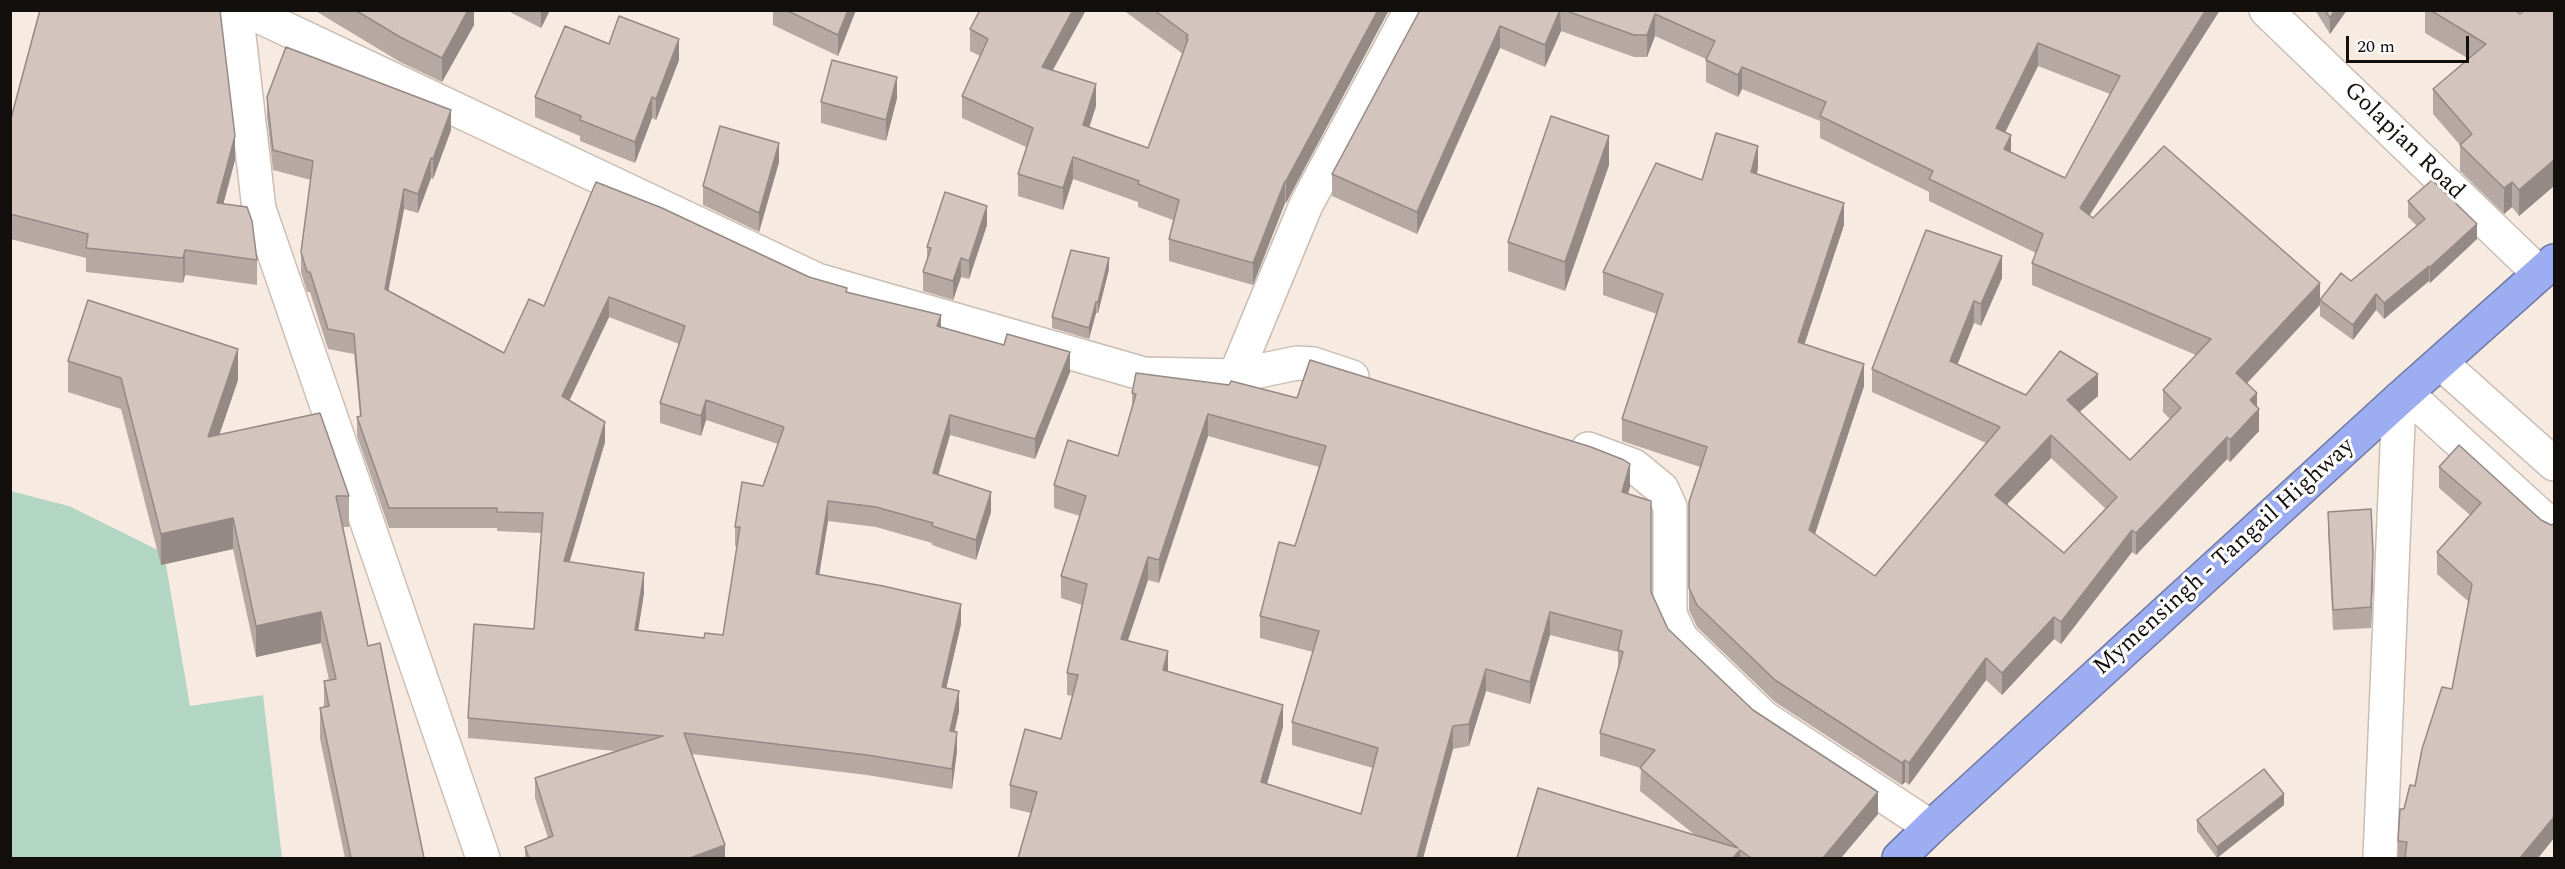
<!DOCTYPE html>
<html>
<head>
<meta charset="utf-8">
<style>
  body { margin:0 }
  #map { position:relative; width:2565px; height:869px; overflow:hidden; background:#f7eae0; font-family:Spectral,serif }
  canvas { display:block }
  .frame { position:absolute; inset:0; border:12px solid #130f0c; pointer-events:none }
  .scale { position:absolute; left:2346px; top:36px; width:123px; height:27px; box-sizing:border-box; border:3px solid #130f0c; border-top:0; padding-left:8px; font-size:18px; line-height:21px; white-space:nowrap; color:#130f0c; -webkit-text-stroke:4px #fff; paint-order:stroke }
</style>
</head>
<body>
<div id="map">
<canvas width="2565" height="869"></canvas>
<div class="frame"></div>
<div class="scale">20 m</div>
</div>
<script>
const c = document.querySelector('canvas').getContext('2d');
c.lineJoin = 'round';
function fillPath(path, color) {
  c.fillStyle = color;
  c.fill(path, 'evenodd');
}
function stroke(path, color, width, dash) {
  c.strokeStyle = color;
  c.lineWidth = width;
  c.lineCap = dash ? 'butt' : 'round';
  c.setLineDash(dash || []);
  c.stroke(path);
}
function drawText(font, color, halo, rows, align = 'center') {
  c.font = font + ' Spectral,serif';
  c.lineWidth = 6;
  c.setLineDash([]);
  c.textBaseline = 'middle';
  c.strokeStyle = halo;
  c.fillStyle = color;
  for (const [text, x, y, turn = 0] of rows) {
    c.save();
    c.translate(x, y);
    c.rotate((+turn || 0) * Math.PI / 180);
    c.textAlign = isNaN(turn) ? turn : align;
    if (halo) c.strokeText(text, 0, 0);
    c.fillText(text, 0, 0);
    c.restore();
  }
}
const green = new Path2D(`
  M10 491 69 506 164 553 190 706 263 695 282 858H11Z`);
const minor = new Path2D(`
  M236 10 259 209 483 858
  M246 10 817 280 1144 374 1235 376 1297 363 1313 364 1352 377
  M2266 10 2539 273
  M2441 363 2554 464
  M1235 376 1306 205 1411 10
  M2406 393 2554 528
  M1588 449 1634 466 1662 489 1670 507V614L1681 638 1763 717 1931 827
  M2380 858 2399 399`);
const highway = new Path2D(`
  M1899 858 1931 827 2399 399 2554 261`);
const wall = new Path2D(`
  M37 10H220L235 160 223 204 257 260V285L185 275 183 283 86 272V258L10 239V122L40 11Z
  M314 10H474V25L442 82 400 62Z
  M506 10H550L541 28Z
  M773 10H856L838 56 773 25Z
  M980 10H1086L1053 70 1096 106 1089 127 1148 148 1183 54 1123 10H1389L1286 203H1285L1253 285 1169 261V239L1173 220 1138 207V202L1073 179 1063 210 1018 196V174L1026 147 962 118V96L980 56 970 51V29Z
  M1420 10H2220L2090 215 2093 218 2320 300 2351 281 2417 226 2408 217V201L2477 239 2430 283 2429 281 2384 319 2376 310 2353 340 2320 316V305L2247 383 2257 407 2259 431 2230 462 2227 459 2136 555 2132 552 2061 644 2054 639 2002 695 1986 680 1909 785 1905 782 1902 785 1775 702 1697 627 1689 610V502L1700 467 1622 441V419L1657 314 1603 295V272L1702 180 1758 168 1757 174 1844 225 1804 344 1864 386 1815 534 1875 576 1986 443 1872 392V369L2002 278 1981 326 1974 323 1957 365 2026 395 2098 396 2079 412 2130 460 2170 419 2163 412V390L2196 355 2032 285V263L2036 253 1929 201V192L1820 138V121L1742 89 1738 97 1706 82V59L1655 36 1647 57H1634L1561 31 1545 67 1500 48 1417 234 1332 196V174ZM2038 66 2110 94 2065 178 2011 152 2005 133ZM2051 458 2106 509 2064 553 2007 504Z
  M2315 10H2347L2330 34Z
  M2425 10H2515L2520 14 2554 10V186L2519 216 2512 207 2504 214 2460 171V145L2433 114V89L2469 59 2425 33Z
  M609 44 679 60 656 120 652 118 635 163 580 141V136L535 117V97Z
  M267 97 451 130 433 179 431 178 418 213 404 209 388 291 504 353 544 306 596 182 809 277 847 292 941 327 1070 372 1035 459 950 435 938 475 991 512 976 560 932 545V543L876 527 828 521 819 575 961 624 946 688 959 711 955 731 957 751 952 789 867 775 692 754 725 858H525V847L548 838 535 798V778L615 751 468 738V718L534 629 541 533 497 531V528H389L357 436V417L360 416 354 354 328 349 310 292H307L301 272V252L311 180 273 170 267 116ZM609 317 679 344 660 403V423L701 436 706 420 778 444 763 486 735 527V546L737 547 723 635 704 638 638 631 644 593 569 562 605 442 569 401Z
  M897 98 886 141 821 123V102Z
  M779 162 759 232 703 205V186Z
  M1609 165 1565 291 1508 271V242Z
  M987 225 969 279 961 277 953 300 923 291V272L927 262V247Z
  M1109 269 1098 313H1096L1089 339 1052 328V317Z
  M68 361 238 380 219 435 349 496V527H343L368 646 424 858H345L320 739V708L324 707V681L329 680 321 643 256 657 233 549 161 565 121 409 68 392Z
  M1132 393 1630 487 1628 494 1651 592 1668 629 1753 710 1878 814 1841 858H1517L1695 835 1640 791 1641 768 1600 756V733L1618 670V652L1550 635 1530 704 1486 691 1469 746 1453 749 1423 858 1031 813 1010 808V785L1061 739 1073 696 1067 695V673L1082 605 1061 598V576L1080 516 1054 508V485L1118 456 1132 408ZM1208 436 1319 467 1295 546 1260 616V638L1313 652 1292 722V745L1373 768 1361 814 1267 784 1283 727 1168 672 1128 640 1148 580 1159 583Z
  M2439 467 2541 520 2551 525 2554 524V838L2538 858H2398V841L2404 809 2415 786 2452 689 2469 602 2437 574V552L2470 515 2439 488Z
  M2328 512 2373 573 2371 628 2333 630 2328 532Z
  M2284 805 2217 858 2197 831V820Z`);
const shadedWall = new Path2D(`
  M468 10H474V25L442 82V58Z
  M541 10H550L541 28Z
  M848 10H856L838 56V35Z
  M1073 10H1086L1042 89V67Z
  M1378 10H1389L1286 203V181Z
  M1560 10 1561 31 1545 67V45Z
  M2206 10H2220L2080 230V208Z
  M2335 10H2347L2330 34V18Z
  M1655 14V36L1647 57V35Z
  M1500 26V48L1417 234V212Z
  M679 39V60L656 120V99Z
  M2038 43V66L1996 150V128Z
  M1742 67V89L1738 97V75Z
  M897 77V98L886 141V120Z
  M1096 84V106L1083 147V125Z
  M652 97V118L635 163V142Z
  M451 110V130L433 179V159Z
  M2011 135V158L2004 149Z
  M235 136V160L217 228V203Z
  M1609 136V165L1565 291V262Z
  M779 143V162L759 232V213Z
  M1758 146V168L1751 194V172Z
  M1073 157V179L1063 210V188Z
  M431 158V178L418 213V194Z
  M2554 160V186L2519 216V190Z
  M1285 181V203L1253 285V263Z
  M2512 182V207L2504 214V188Z
  M404 189V209L385 309V289Z
  M1844 203V225L1798 364V342Z
  M987 206V225L969 279V261Z
  M2477 224V239L2430 283V267Z
  M185 250V275L183 283V258Z
  M2002 256V278L1981 326V304Z
  M961 258V277L953 300V281Z
  M1109 258V269L1098 313V302Z
  M2429 266V281L2384 319V303Z
  M2320 283V305L2236 395V373Z
  M2376 294V310L2353 340V325Z
  M609 297V317L562 416V396Z
  M1974 301V323L1950 383V361Z
  M1096 302V313L1089 339V328Z
  M941 315V335L937 326Z
  M238 349V380L208 468V437Z
  M1070 352V372L1035 459V439Z
  M1864 364V386L1809 552V530Z
  M2098 374V396L2067 423V400Z
  M2257 393V411L2259 409V431L2230 462V440L2250 400Z
  M706 400V420L701 436V416Z
  M1208 414V436L1159 583V560Z
  M950 415V435L933 493V473Z
  M605 422V442L564 581V561Z
  M2051 435V458L1995 517V495Z
  M2227 437V459L2136 555V533Z
  M1630 464V487L1622 514V492Z
  M991 492V512L976 560V540Z
  M828 501V521L816 594V574Z
  M233 518V549L161 565V534Z
  M2132 530V552L2061 644V622Z
  M2373 552V573L2371 628V607Z
  M1148 557V580L1121 661V639Z
  M644 573V593L635 650V630Z
  M961 604V624L942 707V687Z
  M321 612V643L256 657V626Z
  M1550 612V635L1530 704V682Z
  M2054 617V639L2002 695V673Z
  M1168 651V673L1163 670Z
  M1986 658V680L1909 785V763Z
  M1486 669V691L1469 746V724Z
  M959 691V711L950 750V731Z
  M1283 705V727L1261 805V782Z
  M1453 726V749L1423 858H1417Z
  M957 732V751L952 789V769Z
  M1905 760V782L1902 785V763Z
  M1878 792V814L1841 858H1823Z
  M2284 794V805L2217 858V847Z
  M2554 817V838L2538 858H2520Z
  M725 845V858H690Z
  M1740 850V858H1733Z`);
const building = new Path2D(`
  M40 10H220L235 136 217 203 247 207 252 221 257 260 185 250 183 258 86 248 88 234 10 214V122Z
  M355 10H468L442 58 400 37Z
  M786 10H848L838 35Z
  M980 10H1073L1042 67 1096 84 1083 125 1148 148 1188 39 1186 38 1188 35 1154 10H1378L1286 181H1285L1253 263 1169 239 1179 200 1138 184 1139 181 1073 157 1063 188 1018 174 1033 128 962 96 988 39 970 29Z
  M1420 10H1560L1545 45 1500 26 1417 212 1332 174Z
  M1564 10H2206L2080 208 2093 218 2164 146 2320 283 2236 373 2257 393 2250 400 2259 409 2230 440 2227 437 2136 533 2132 530 2061 622 2054 617 2002 673 1986 658 1909 763 1905 760 1902 763 1775 680 1697 605 1689 588V502L1707 447 1622 419 1663 294 1603 272 1656 163 1702 180 1716 133 1758 146 1751 172 1844 203 1798 342 1864 364 1809 530 1875 576 2000 427 1872 369 1926 230 2002 256 1981 304 1974 301 1950 361 2026 395 2060 351 2098 374 2067 400 2130 460 2181 408 2163 390 2211 339 2032 263 2043 234 1929 179 1933 171 1820 116 1826 102 1742 67 1738 75 1706 60 1715 41 1655 14 1647 35H1634ZM2038 43 2120 76 2065 178 2004 149 2011 135 1996 128ZM2051 435 2117 497 2064 553 1995 495Z
  M2325 10H2335L2330 18Z
  M2430 10H2515L2520 14 2525 10H2554V160L2519 190 2512 182 2504 188 2460 145 2472 134 2433 89 2486 44Z
  M619 16 679 39 656 99 652 97 635 142 580 120 581 116 535 97 565 26 609 44Z
  M286 47 451 110 433 159 431 158 418 194 404 189 385 289 504 353 529 299 544 306 596 182 662 208 809 277 847 288 846 292 941 315 937 326 1004 345 1007 334 1070 352 1035 439 950 415 933 473 991 492 976 540 932 526 933 523 876 507 828 501 816 574 883 586 961 604 942 687 959 691 950 731 957 732 952 769 867 755 684 733 725 845 690 858H529L525 847 553 836 535 778 663 736 468 718 474 624 534 629 543 513 497 512V508H389L357 417 361 416 354 334 328 329 310 272H307L301 252 313 161 273 150 267 97ZM609 297 685 326 660 403 701 416 706 400 784 427 763 486 742 482 735 527H740L723 635 705 633 704 638 635 630 644 573 564 561 605 422 562 396Z
  M832 60 897 77 886 120 821 102Z
  M1551 116 1609 136 1565 262 1508 242Z
  M720 126 779 143 759 213 703 186Z
  M2432 180 2477 224 2430 267 2429 266 2384 303 2376 294 2353 325 2320 300 2341 273 2351 281 2425 219 2408 201Z
  M945 192 987 206 969 261 961 258 953 281 923 272 931 248 927 247Z
  M1071 250 1109 258 1098 302H1096L1089 328 1052 317Z
  M88 300 238 349 208 437 320 413 349 496H336L368 646 380 643 424 858H351L320 708 329 706 324 681 336 679 321 612 256 626 233 518 161 534 121 378 68 361Z
  M1310 360 1591 447 1624 460 1630 464 1622 492 1651 501V592L1668 629 1753 710 1878 792 1823 858H1751L1740 850 1733 858H1517L1538 788 1738 848 1640 768 1655 750 1600 733 1623 652 1618 650 1622 631 1550 612 1530 682 1486 669 1469 724 1453 726 1417 858H1018L1037 792 1010 785 1025 729 1061 739 1078 675 1067 673 1087 584 1061 576 1086 496 1054 485 1068 440 1118 456 1136 394 1132 393 1136 373 1229 385 1231 381 1297 398ZM1208 414 1326 446 1295 546 1279 542 1260 616 1319 631 1292 722 1378 748 1361 814 1261 782 1283 705 1163 670 1168 651 1121 639 1148 557 1159 560Z
  M2459 445 2541 520 2551 525 2554 524V817L2520 858H2405L2407 842 2398 841 2400 809H2404L2410 785 2415 786 2422 749 2442 687 2452 689 2472 584 2437 552 2481 503 2439 467Z
  M2371 509 2373 552 2371 607 2333 610 2328 512Z
  M2264 769 2284 794 2217 847 2197 820Z`);
const streetNames = [
  ["Golapjan Road",2403,142,44],
  ["Mymensingh - Tangail Highway",2225,558,-42]
];
fillPath(green, '#b2d6c3');
stroke(minor, '#cabeb4', 36);
stroke(highway, '#6d76a1', 36);
stroke(minor, '#fff', 33);
stroke(highway, '#9dadf1', 33);
fillPath(wall, '#b6a9a3');
fillPath(shadedWall, '#948985');
fillPath(building, '#d4c4be');
stroke(building, '#948985', 1.5);
drawText('24px', '#130f0c', '#fff', streetNames);
</script>
</body>
</html>
